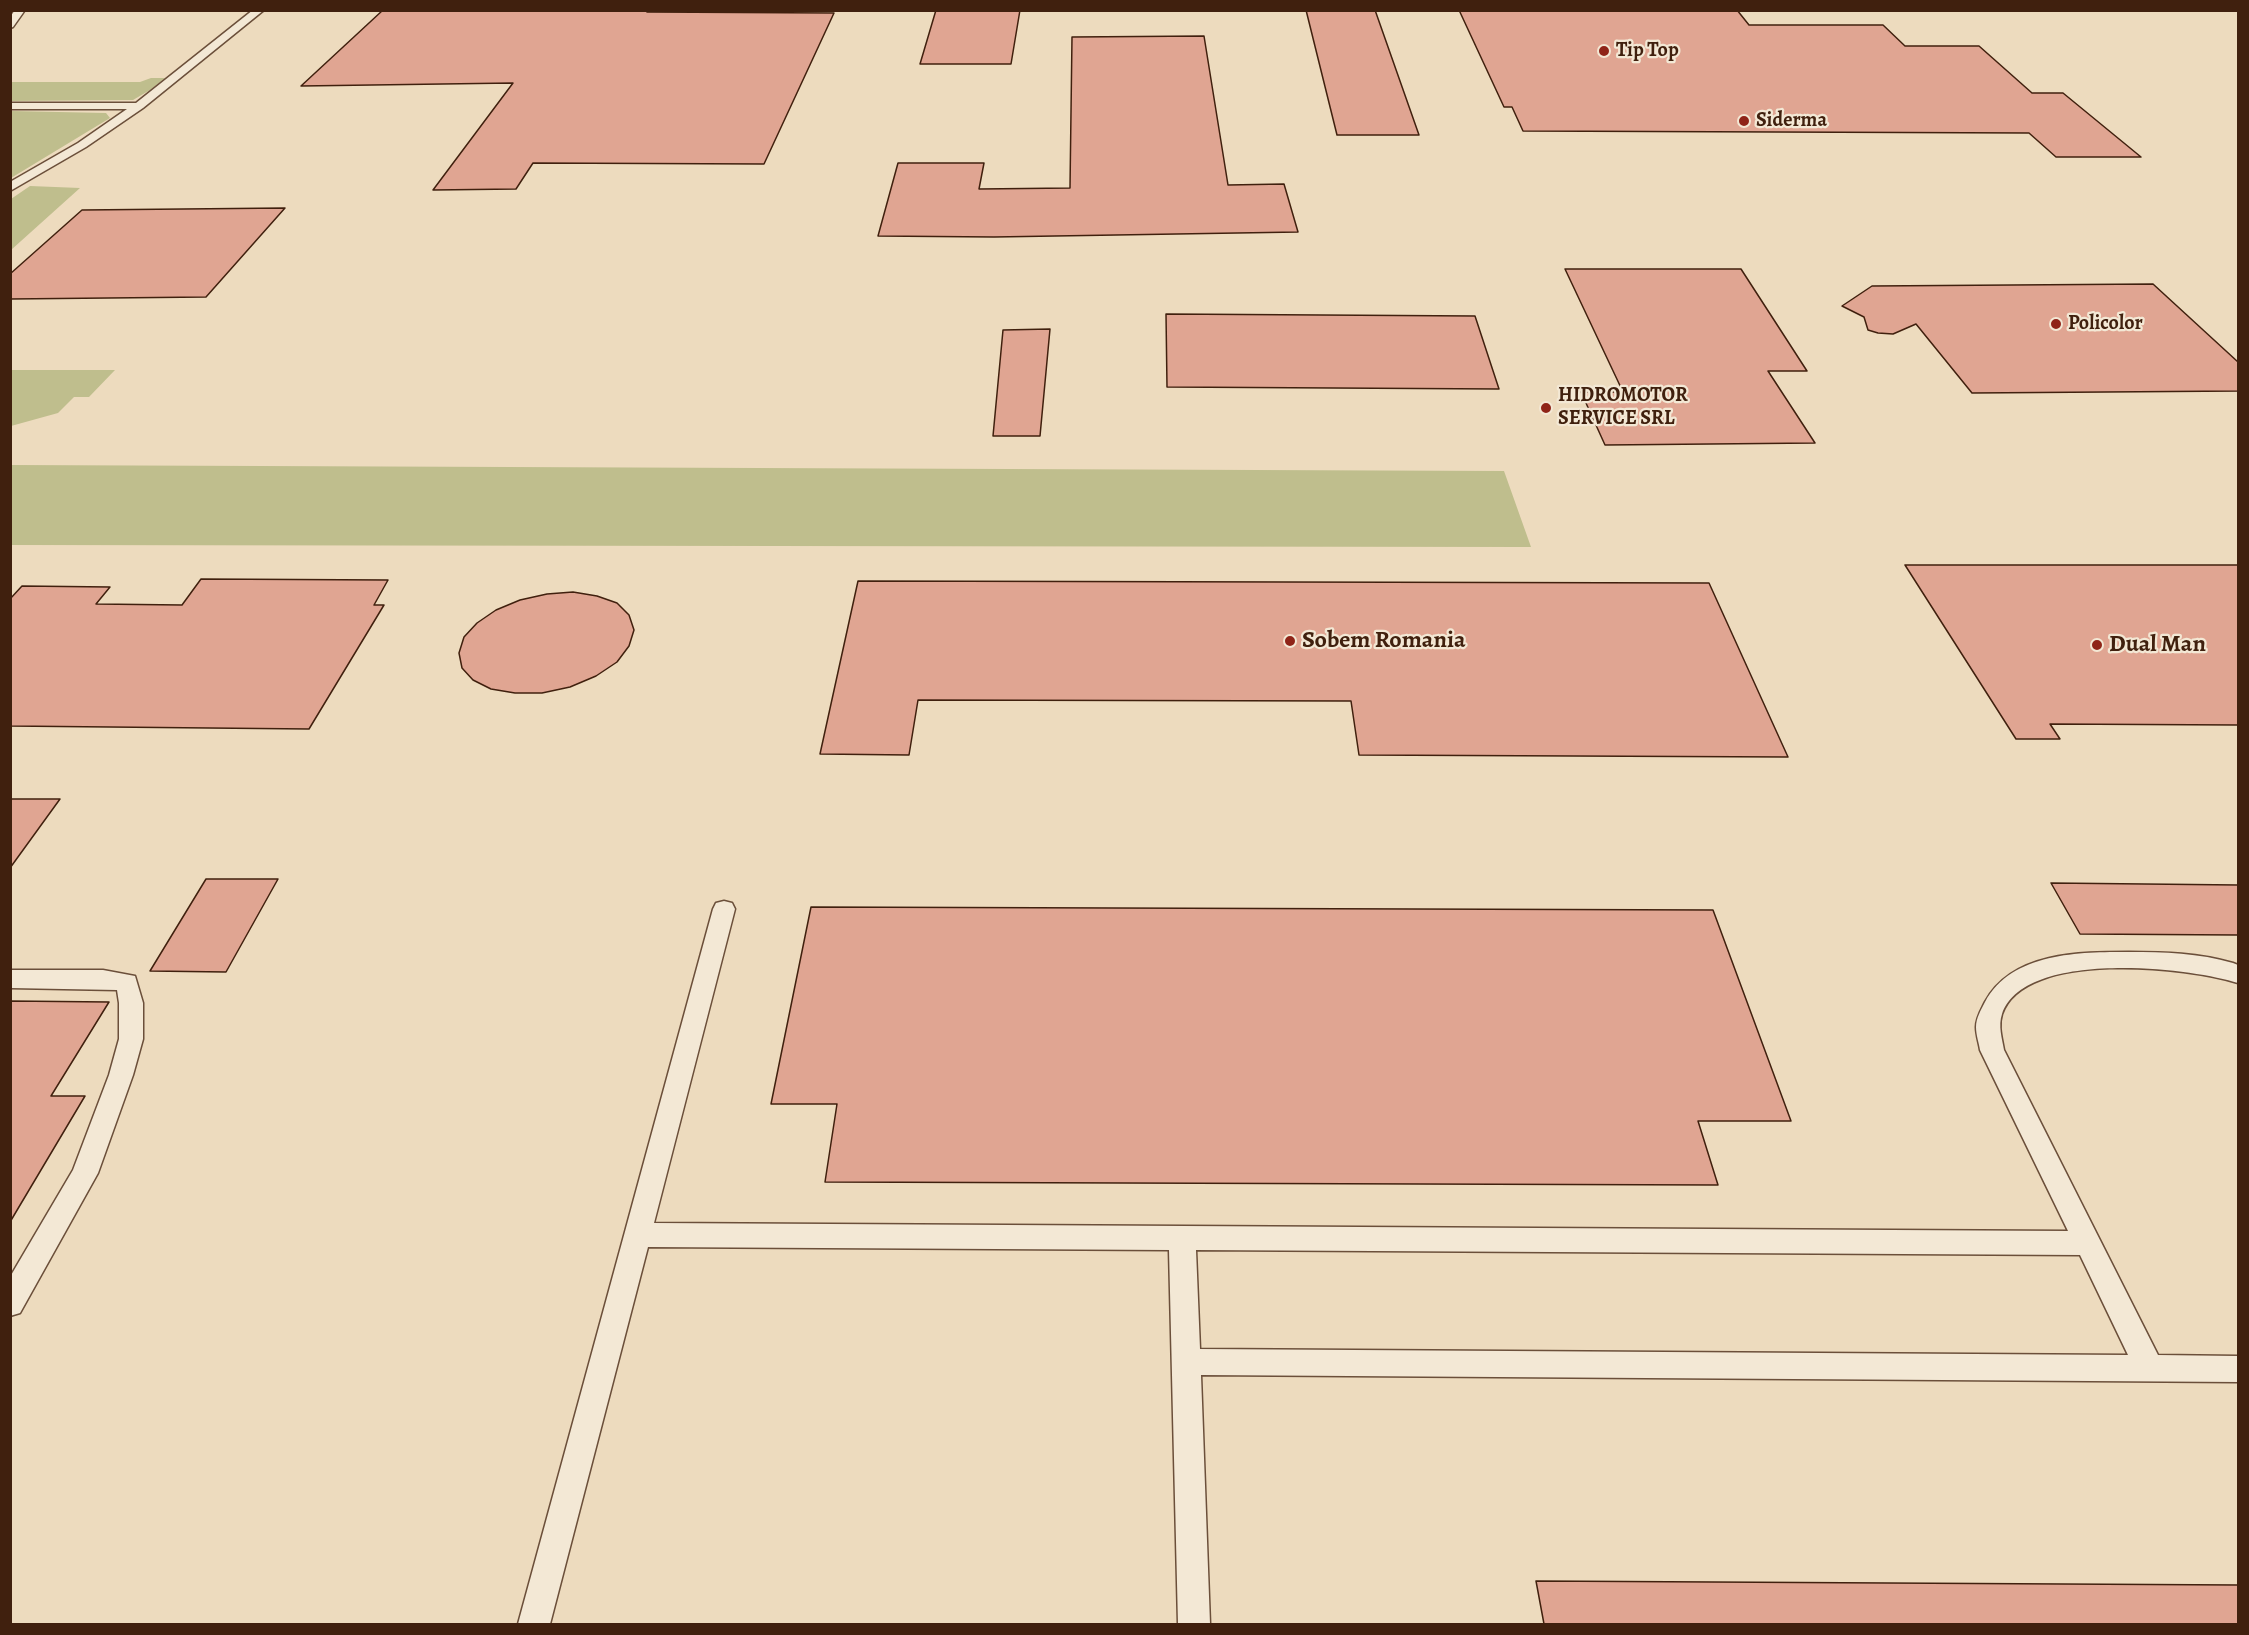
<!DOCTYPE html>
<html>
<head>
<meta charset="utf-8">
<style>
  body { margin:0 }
  #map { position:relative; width:2249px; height:1635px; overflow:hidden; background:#eddbbe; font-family:Alegreya,serif }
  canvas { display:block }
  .frame { position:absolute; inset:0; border:12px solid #40200e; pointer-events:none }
</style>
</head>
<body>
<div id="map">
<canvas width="2249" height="1635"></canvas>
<div class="frame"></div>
</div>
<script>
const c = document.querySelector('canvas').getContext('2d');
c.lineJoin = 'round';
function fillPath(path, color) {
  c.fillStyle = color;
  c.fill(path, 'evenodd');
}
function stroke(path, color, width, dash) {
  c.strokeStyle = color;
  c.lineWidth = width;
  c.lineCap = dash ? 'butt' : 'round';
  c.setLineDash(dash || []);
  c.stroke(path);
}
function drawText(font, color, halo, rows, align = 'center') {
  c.font = font + ' Alegreya,serif';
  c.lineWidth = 4.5;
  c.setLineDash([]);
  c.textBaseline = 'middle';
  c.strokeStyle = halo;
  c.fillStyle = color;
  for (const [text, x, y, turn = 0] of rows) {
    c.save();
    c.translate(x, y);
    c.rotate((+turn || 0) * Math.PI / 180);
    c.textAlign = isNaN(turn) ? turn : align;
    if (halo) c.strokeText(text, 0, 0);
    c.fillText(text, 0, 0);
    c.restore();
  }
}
const green = new Path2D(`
  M151 78H165L150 90 133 100 11 101V82H140Z
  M11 111 106 113 110 118 11 178Z
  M30 186 80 188 11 250V199Z
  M11 370H115L89 397H74L58 413 11 426Z
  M11 465 1504 471 1531 547 11 545Z`);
const building = new Path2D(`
  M383 10H648L647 12 834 13 764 164 533 163 516 189 433 190 513 83 301 86Z
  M936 10H1020L1011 64H920Z
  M1306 10H1375L1419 135H1337Z
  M1459 10H1737L1749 25H1883L1905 46H1979L2032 93H2063L2141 157H2056L2029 133 1523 131 1512 107H1504Z
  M1204 36 1228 185 1284 184 1298 232 994 237 878 236 898 163H984L979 189 1070 188 1072 37Z
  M285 208 206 297 10 299V274L82 210Z
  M1565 269H1741L1807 371H1768L1815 443 1605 445 1581 392H1623Z
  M2153 284 2238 362V391L1972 393 1916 324 1893 334 1878 333 1868 330 1864 317 1842 306 1872 286Z
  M1166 314 1475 316 1499 389 1167 387Z
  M1050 329 1040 436H993L1003 330Z
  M1905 565H2238V725L2050 724 2060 739H2016Z
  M201 579 388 580 374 605H384L309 729 10 726V599L22 586 110 587 96 604 182 605Z
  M858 581 1709 583 1788 757 1359 755 1351 701 918 700 909 755 820 754Z
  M573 592 597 596 617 603 629 615 634 630 629 646 617 662 596 676 570 687 542 693H515L491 689 473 680 462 668 459 653 464 637 477 623 496 610 520 600 547 594Z
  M10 799H60L10 868Z
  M206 879H278L226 972 150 971Z
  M2051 883 2238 885V935L2080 934Z
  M811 907 1713 910 1791 1121H1698L1718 1185 825 1182 837 1104H771Z
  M10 1001 109 1002 51 1096H85L10 1222Z
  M1536 1581 2238 1585V1624H1544Z`);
const lane = new Path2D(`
  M15 10H25L13 27 10 28V17Z
  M253 10H264L143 108 86 147 10 191V182L78 143 127 109H10V103H136Z
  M724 901 732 903 735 909 654 1223 2068 1231 1980 1050C1979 1043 1976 1035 1976 1027 1976 1018 1981 1010 1985 1002 2012 952 2080 952 2129 952 2164 952 2199 953 2233 963L2238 965V983C2189 967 2024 949 2002 1014 1998 1026 2002 1038 2004 1050L2158 1355 2238 1356V1382L1201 1375 1210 1624H1178L1169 1250 648 1247 550 1624H518L713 909 716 903ZM1196 1250 2080 1255 2128 1355 1200 1349Z
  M10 970H103L135 976 143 1003V1039L133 1075 98 1173 20 1313 10 1316V1277L73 1170 109 1075 119 1039V1003L117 990 10 988Z`);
const markers = [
  [1604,51,6,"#8f2418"],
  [1744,121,6,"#8f2418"],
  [2056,324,6,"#8f2418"],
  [1546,408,6,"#8f2418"],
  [1290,641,6,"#8f2418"],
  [2097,645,6,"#8f2418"]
];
const farPoinames = [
  ["Tip Top",1616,51],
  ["Siderma",1756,121],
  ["Policolor",2068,324],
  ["HIDROMOTOR",1558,396],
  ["SERVICE SRL",1558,419]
];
const poiNames = [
  ["Sobem Romania",1302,641],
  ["Dual Man",2109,645]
];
fillPath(green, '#bfbe8d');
fillPath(building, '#e0a592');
stroke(building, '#40200e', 1.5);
stroke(lane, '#6b4f3a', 3);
fillPath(lane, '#f3e8d5');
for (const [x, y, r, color] of markers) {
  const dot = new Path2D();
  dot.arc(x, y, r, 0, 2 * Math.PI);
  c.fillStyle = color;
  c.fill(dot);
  stroke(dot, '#f3e8d5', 2);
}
drawText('bold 20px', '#40200e', '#f3e8d5', farPoinames, 'left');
drawText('bold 24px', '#40200e', '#f3e8d5', poiNames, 'left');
</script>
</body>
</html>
